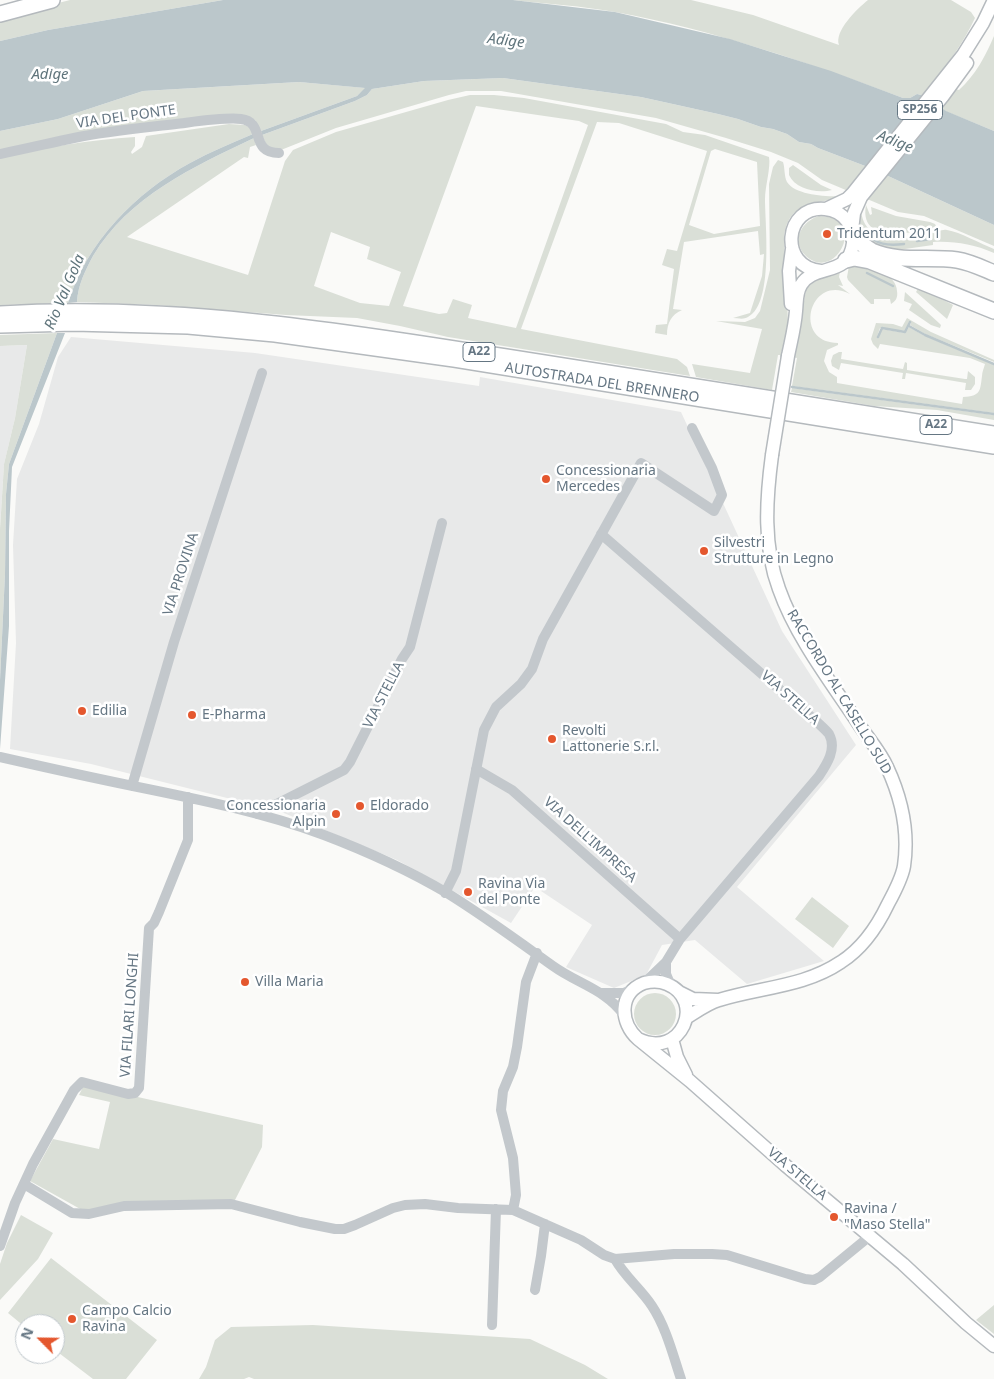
<!DOCTYPE html>
<html>
<head>
<meta charset="utf-8">
<style>
  body { margin:0 }
  #map { position:relative; width:994px; height:1379px; overflow:hidden; background:#fafaf8; font-family:"Noto Sans",sans-serif }
  canvas { display:block }
  .north { position:absolute; left:15px; top:1314px; width:50px; height:50px; box-sizing:border-box; background:#fff; border:1px solid #c1c8cd; border-radius:50%; rotate:293deg; font-size:14px; font-weight:700; line-height:20px; text-align:center; color:#657683 }
  .north::after { content:''; display:block; margin:auto; width:18px; height:22px; background:#e4572e; clip-path:polygon(50% 0,100% 100%,50% 72%,0 100%) }
</style>
</head>
<body>
<div id="map">
<canvas width="994" height="1379"></canvas>
<div class="north">N</div>
</div>
<script>
const c = document.querySelector('canvas').getContext('2d');
c.lineJoin = 'round';
function fillPath(path, color) {
  c.fillStyle = color;
  c.fill(path, 'evenodd');
}
function stroke(path, color, width, dash) {
  c.strokeStyle = color;
  c.lineWidth = width;
  c.lineCap = dash ? 'butt' : 'round';
  c.setLineDash(dash || []);
  c.stroke(path);
}
function drawText(font, color, halo, rows, align = 'center') {
  c.font = font + ' "Noto Sans",sans-serif';
  c.lineWidth = 5;
  c.setLineDash([]);
  c.textBaseline = 'middle';
  c.strokeStyle = halo;
  c.fillStyle = color;
  for (const [text, x, y, turn = 0] of rows) {
    c.save();
    c.translate(x, y);
    c.rotate((+turn || 0) * Math.PI / 180);
    c.textAlign = isNaN(turn) ? turn : align;
    if (halo) c.strokeText(text, 0, 0);
    c.fillText(text, 0, 0);
    c.restore();
  }
}
const built = new Path2D(`
  M71 337 255 353 479 386 480 377 681 412 782 631 856 745 737 887 824 961 747 984 695 940 662 945 646 975 614 988 566 967 592 925 535 887 511 923 397 860 279 811 91 764 10 749 16 643 13 545 17 479 39 424 58 357Z
  M27 345 15 418 4 464 0 529V346Z`);
const green = new Path2D(`
  M70 0H223L48 30 0 41V18Z
  M513 0H691L753 15 839 45C834 31 857 9 868 0H951L971 12 975 18C964 42 949 62 933 83L959 90C976 74 985 57 994 36V131L945 111 921 95 917 94 910 98H903C809 63 714 30 615 12 582 6 547 4 513 0Z
  M503 78 641 97 718 114 738 119 761 127 773 129 787 134 799 142 811 144 818 148 873 169 994 225V246L924 216 898 212 822 180 798 163 771 152 726 138 656 118 501 91H466L449 95 336 128 281 150 268 148 262 135 355 101 367 95 372 89 424 81Z
  M299 82 366 88 357 96 261 131 255 120 247 116 0 151V131L58 119 143 91Z
  M470 95H494L524 98 666 124 683 132 705 135 769 157C771 167 765 187 765 199 765 224 774 304 748 317 743 320 738 318 733 318L750 313 762 276 764 254 760 255 758 231 684 242 673 309 682 310C671 315 667 323 667 335L655 333 656 325 667 324 674 269 662 265 667 249 677 251 707 151 619 123 597 122 521 329 677 359 687 367 690 376 448 337 400 326 357 318 286 315 157 305 77 302C78 285 85 271 93 256 129 196 193 167 254 138L256 145 250 147 248 158 244 157 127 237 248 275 285 161 293 150 336 132 448 100ZM476 106 579 121 588 125 516 328 468 318 472 305 453 299 447 313 439 314 403 306ZM715 149 757 162 760 226 714 234 689 225 711 151ZM331 232 370 247 367 259 401 272 389 306 360 303 314 286Z
  M229 124 245 125 251 128 253 134C232 143 210 152 190 163 135 193 87 242 68 303L0 305V157C45 147 90 140 135 137V146L131 152 132 154 142 147 146 136Z
  M778 160 783 162C785 168 784 176 787 182 796 196 830 197 845 196 817 205 787 200 784 239L788 322 781 355H778L772 390 696 377 692 364 750 373 762 329 716 321 745 322 755 318 760 311 770 270 769 184 773 167Z
  M793 165 821 185 832 190C818 194 795 189 789 175V168Z
  M866 205 870 215 872 214 871 207 896 216 930 222 935 224 936 226C930 231 921 231 914 232 893 235 860 237 866 205Z
  M861 211C865 246 907 240 932 233 937 232 942 229 947 230 960 232 981 244 994 249V253C973 244 955 241 933 242V245L898 250 883 251 861 236 857 224Z
  M819 216C870 217 835 285 805 255 791 240 802 221 819 216Z
  M860 264C873 269 896 274 897 291 898 297 896 301 891 304L890 299H874V304H871L848 280 847 277 849 266Z
  M840 271 839 277 843 286 838 285 850 294C809 273 792 343 838 343V345L827 350 824 361 829 372 837 377V383L962 404 963 397C981 396 980 391 982 376 982 372 984 368 985 364L970 358 880 344 878 349 873 344 871 339 876 323 893 324 902 327 907 318 931 332 994 360V362L925 334 910 325 911 323 909 322 905 331 880 328 877 337H879L882 329 905 333 909 327 923 335 994 365V413L792 386 797 358 794 357 806 290C814 277 825 275 840 271Z
  M919 287 953 305 947 319 916 292Z
  M905 292 939 323 941 325 940 328 931 325 912 312 909 310 912 304 904 301Z
  M57 333 9 464 6 494 5 574 0 680V529L4 464 15 418 27 345 0 346V335Z
  M839 352H842L841 359 903 369 905 362 907 363V370L965 379H967L968 371 975 377V384L971 390H965L966 383 906 373 905 379H902L903 373 841 363 839 370 832 366 831 361 833 355Z
  M792 388 994 415V420L937 410 874 406 791 392Z
  M812 897 849 926 833 948 795 919Z
  M634 1014a21 21 0 1 1 42 0a21 21 0 1 1-42 0Z
  M84 1085 263 1125 262 1147 235 1200 82 1210 30 1181 53 1139 99 1149 110 1102 79 1095Z
  M21 1215 53 1233 38 1259 0 1300V1264L7 1243Z
  M51 1258 157 1340 126 1379H93L55 1350V1324H25V1327L8 1313Z
  M994 1305V1334L976 1320Z
  M313 1325 530 1339 585 1365 608 1379H254L249 1377 244 1379H199L206 1367 215 1340 231 1327Z`);
const water = new Path2D(`
  M223 0H513L615 12 730 39 831 71 903 98H910L917 94 921 95 946 111 994 131V225L873 169 818 148 811 144 799 142 787 134 773 129 761 127 738 119 718 114 641 97 503 78 424 81 372 89 367 95 355 101 262 135 261 131 357 96 365 88 299 82 143 91 58 119 0 131V41L48 30Z
  M253 134 254 138C193 167 129 196 93 256 85 271 78 285 77 302L68 303C87 242 135 193 190 163 210 152 232 143 253 134Z
  M57 333H65L12 467 9 531V626L0 749V680L5 574 6 494 9 464Z`);
const stream = new Path2D(`
  M865 232C876 245 888 246 904 244
  M917 241 931 239
  M867 273 893 286
  M909 326 925 335 994 364
  M878 337 882 328 905 332 910 322
  M792 387 994 414`);
const minor = new Path2D(`
  M0 154C25 149 50 143 74 138 108 131 142 128 176 124 193 122 225 117 241 119 266 122 249 153 279 153
  M601 534 817 722C821 726 826 730 829 734 837 749 827 764 819 776L680 939 666 962 643 984
  M0 757C44 767 89 777 133 786 197 799 262 812 324 835 366 851 408 870 447 893 484 916 518 941 553 966 578 984 605 989 624 1015
  M476 769 512 790 680 939
  M132 786 174 642 262 373
  M257 814 344 770 350 762 402 659 410 647 442 523
  M445 893 456 871 484 730 496 707 521 684 532 669 543 639 641 463 714 511 722 495 712 468 692 428
  M666 962V974L671 986
  M602 993H624L634 989
  M24 1184 72 1213 89 1214 124 1206 231 1204 300 1222 335 1229H344L355 1225 393 1208 405 1205 425 1204 458 1208 513 1210 581 1240 604 1255 615 1259 674 1254H712L727 1255 805 1279 814 1280 820 1277 870 1236
  M513 1210 516 1195 513 1158 501 1110 503 1091 513 1067 517 1047 526 982 537 953
  M0 1246 15 1203 33 1164 74 1090 82 1082 128 1094 135 1093 139 1088 149 928 154 923 159 912 188 840V797
  M615 1259C625 1277 641 1289 652 1306 666 1327 673 1355 681 1379
  M535 1290 541 1256 545 1224
  M492 1325 496 1209`);
const major = new Path2D(`
  M826 209 847 199 853 193 963 55 983 23 994 0
  M852 230 854 213 861 197 943 96 967 63
  M791 304 789 271 792 249
  M788 356C791 341 795 326 796 311 797 302 796 293 801 285 814 263 849 278 853 243 854 235 852 227 847 221 842 214 834 210 825 209 784 205 778 267 821 271
  M679 992 693 999 718 1000
  M686 1018C696 1012 708 1003 719 1000 761 987 804 987 841 962 863 948 877 927 888 904 894 893 902 878 904 866 909 832 901 797 887 767 880 751 867 737 858 723 830 681 796 637 779 589 763 546 766 500 772 455
  M638 1039C682 1060 706 1000 667 984 660 981 652 981 644 983 618 993 620 1023 638 1039L690 1081 785 1165 903 1264 966 1323 994 1346
  M672 1039 677 1057 686 1075`);
const highway = new Path2D(`
  M0 14 52 0
  M853 237C859 241 865 247 872 251 899 263 929 256 957 260 970 262 982 268 994 273
  M846 260 854 258 870 261 994 311
  M0 314C170 304 339 330 506 357 669 382 831 409 994 434
  M0 325 74 323 188 326 275 334 454 359 994 446`);
const majorBridge = new Path2D(`
  M772 455 788 356`);
const markers = [
  [827,234,5,"#e4572e"],
  [546,479,5,"#e4572e"],
  [704,551,5,"#e4572e"],
  [82,711,5,"#e4572e"],
  [192,715,5,"#e4572e"],
  [552,739,5,"#e4572e"],
  [360,806,5,"#e4572e"],
  [336,814,5,"#e4572e"],
  [468,892,5,"#e4572e"],
  [245,982,5,"#e4572e"],
  [834,1217,5,"#e4572e"],
  [72,1319,5,"#e4572e"]
];
const shields = [
  [920,110,45],
  [479,352,32],
  [936,425,32]
];
const shieldNames = [
  ["SP256",920,110],
  ["A22",479,352],
  ["A22",936,425]
];
const streetNames = [
  ["VIA DEL PONTE",126,117,-8],
  ["AUTOSTRADA DEL BRENNERO",602,383,9],
  ["VIA PROVINA",181,574,-72],
  ["RACCORDO AL CASELLO SUD",839,692,59],
  ["VIA STELLA",384,695,-63],
  ["VIA STELLA",790,698,42],
  ["VIA DELL'IMPRESA",590,840,42],
  ["VIA FILARI LONGHI",130,1015,-86],
  ["VIA STELLA",797,1174,40]
];
const poiNames = [
  ["Tridentum 2011",837,234],
  ["Concessionaria",556,471],
  ["Mercedes",556,487],
  ["Silvestri",714,543],
  ["Strutture in Legno",714,559],
  ["Edilia",92,711],
  ["E-Pharma",202,715],
  ["Revolti",562,731],
  ["Lattonerie S.r.l.",562,747],
  ["Concessionaria",326,806,"right"],
  ["Alpin",326,822,"right"],
  ["Eldorado",370,806],
  ["Ravina Via",478,884],
  ["del Ponte",478,900],
  ["Villa Maria",255,982],
  ["Ravina /",844,1209],
  ["\"Maso Stella\"",844,1225],
  ["Campo Calcio",82,1311],
  ["Ravina",82,1327]
];
const waterNames = [
  ["Adige",506,41,7],
  ["Adige",50,75],
  ["Adige",895,142,21],
  ["Rio Val Gola",65,292,-67]
];
fillPath(built, '#e8e9e9');
fillPath(green, '#dadfd7');
fillPath(water, '#bbc7cb');
stroke(stream, '#bbc7cb', 2.5);
stroke(major, '#b5babe', 15);
stroke(highway, '#b4b9bd', 18);
stroke(minor, '#c3c8cc', 10);
stroke(major, '#fff', 12);
stroke(highway, '#fff', 15);
stroke(majorBridge, '#b5babe', 15, []);
stroke(majorBridge, '#fff', 12);
for (const [x, y, r, color] of markers) {
  const dot = new Path2D();
  dot.arc(x, y, r, 0, 2 * Math.PI);
  c.fillStyle = color;
  c.fill(dot);
  stroke(dot, '#fff', 2);
}
for (const [x, y, w] of shields) {
  const box = new Path2D();
  box.roundRect(x - w / 2, y - 9.5, w, 19, 4);
  c.fillStyle = '#fff';
  c.fill(box);
  stroke(box, '#657683', 1);
}
drawText('bold 12px', '#657683', null, shieldNames);
drawText('14px', '#657683', '#fff', streetNames);
drawText('14px', '#657683', '#fff', poiNames, 'left');
drawText('italic 15px', '#60757c', '#fff', waterNames);
</script>
</body>
</html>
